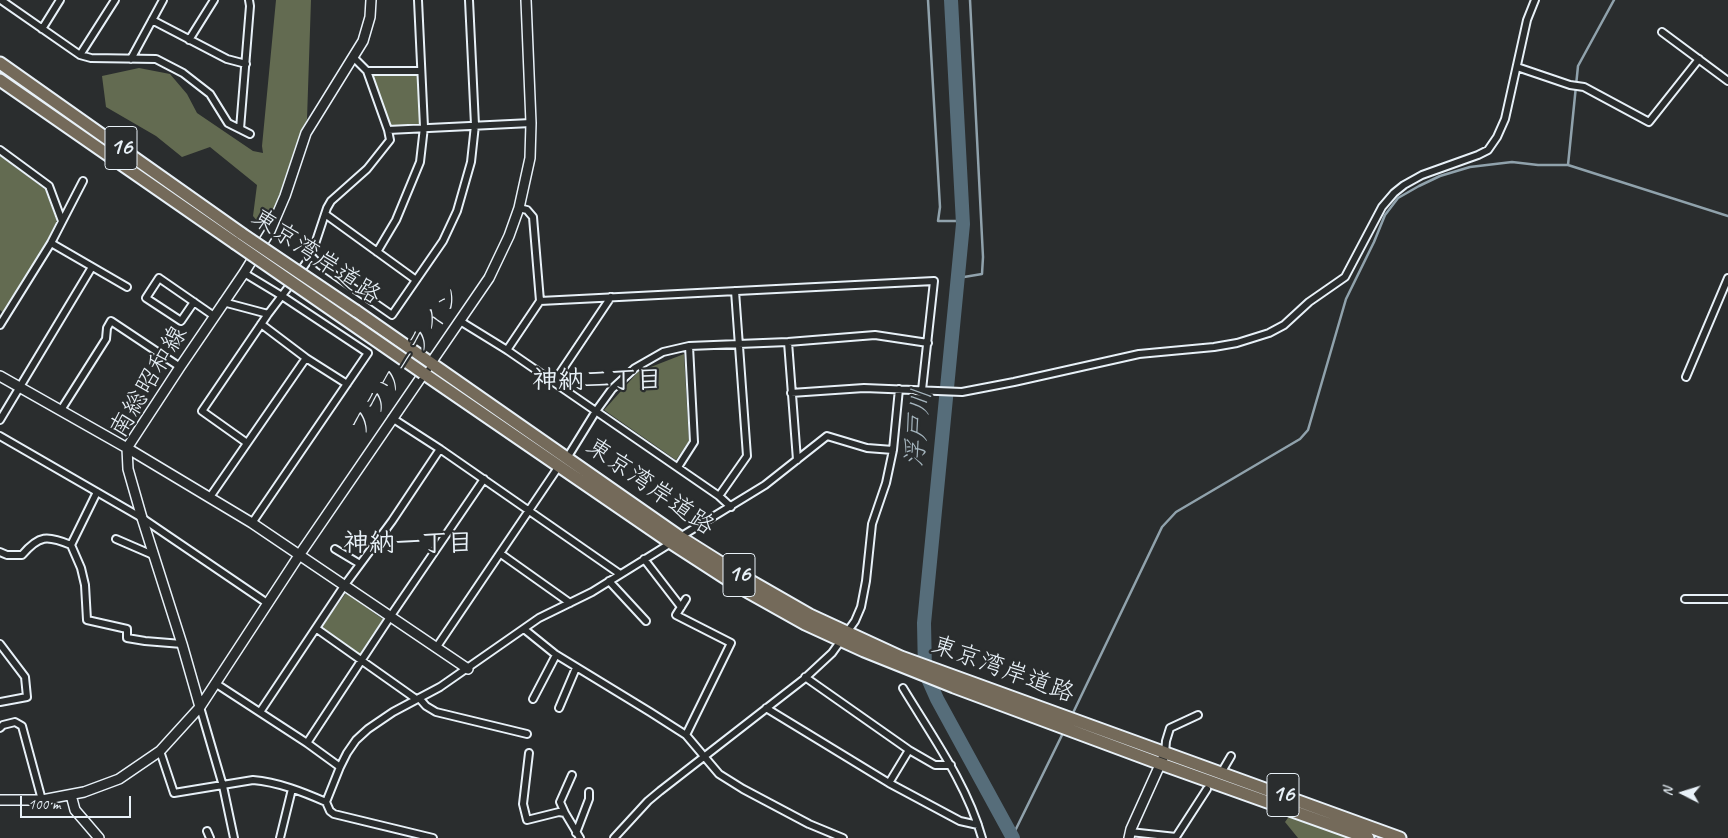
<!DOCTYPE html>
<html>
<head>
<meta charset="utf-8">
<style>
  body { margin:0 }
  #map { position:relative; width:1728px; height:838px; overflow:hidden; background:#2a2d2e; font-family:Caveat,sans-serif }
  canvas { display:block }
  .north { position:absolute; left:1658px; top:768px; width:50px; height:50px; -webkit-text-stroke:4px #2a2d2e; paint-order:stroke; rotate:275deg; font-size:14px; font-weight:700; line-height:20px; text-align:center; color:#e8f1f8 }
  .north::after { content:''; display:block; margin:auto; width:18px; height:22px; background:#e8f1f8; clip-path:polygon(50% 0,100% 100%,50% 72%,0 100%) }
  .scale { position:absolute; left:20px; top:796px; width:111px; height:22px; box-sizing:border-box; border:2px solid #e8f1f8; border-top:0; padding-left:6px; font-size:15px; line-height:18px; white-space:nowrap; color:#e8f1f8; -webkit-text-stroke:4px #2a2d2e; paint-order:stroke }
</style>
</head>
<body>
<div id="map">
<canvas width="1728" height="838"></canvas>
<div class="north">N</div>
<div class="scale">100 m</div>
</div>
<script>
const c = document.querySelector('canvas').getContext('2d');
c.lineJoin = 'round';
function fillPath(path, color) {
  c.fillStyle = color;
  c.fill(path, 'evenodd');
}
function stroke(path, color, width, dash) {
  c.strokeStyle = color;
  c.lineWidth = width;
  c.lineCap = dash ? 'butt' : 'round';
  c.setLineDash(dash || []);
  c.stroke(path);
}
function drawText(font, color, halo, rows, align = 'center') {
  c.font = font + ' Caveat,"Klee One",sans-serif';
  c.lineWidth = 4.5;
  c.setLineDash([]);
  c.textBaseline = 'middle';
  c.strokeStyle = halo;
  c.fillStyle = color;
  for (const [text, x, y, turn = 0] of rows) {
    c.save();
    c.translate(x, y);
    c.rotate((+turn || 0) * Math.PI / 180);
    c.textAlign = isNaN(turn) ? turn : align;
    if (halo) c.strokeText(text, 0, 0);
    c.fillText(text, 0, 0);
    c.restore();
  }
}
const green = new Path2D(`
  M276 0H311L307 119 282 202 263 228 253 216 257 185 210 147 182 157 156 136 106 107 102 76 139 68 170 74 187 94 197 113 253 151 263 153 262 146Z
  M372 74H417L420 124 391 126Z
  M0 156 45 189 57 221 45 247 5 314 0 310Z
  M684 354 689 441 676 460 604 410 638 372Z
  M346 593 384 620 360 655 321 628Z
  M1290 815 1354 838H1298L1285 822Z`);
const stream = new Path2D(`
  M928 0 940 207 938 221H963
  M1568 165 1578 66 1614 0
  M958 278 982 274 983 257 970 0
  M1072 715 1162 527 1176 512 1300 439 1308 430 1346 299 1374 242 1385 215 1398 198 1419 186 1440 176 1470 167 1512 162 1538 165H1568L1728 216
  M1013 835 1064 731`);
const river = new Path2D(`
  M951 0 963 224 924 623 925 672 937 699 1013 838`);
const street = new Path2D(`
  M1 0 80 55 91 58 156 59 183 73 210 94 228 123 250 134
  M152 20 227 59 246 64
  M42 29 60 0
  M1662 32 1728 81
  M189 40 214 0
  M80 55 115 0
  M353 57 367 71 388 130 390 140 367 169 331 201 327 208 311 256 320 265 392 315 443 241 457 211 471 162 475 125 469 0
  M131 59 163 0
  M1517 67 1570 85 1584 87 1649 122 1699 59
  M367 71H421
  M240 129 250 6 249 0
  M388 130 531 123
  M0 150 49 186 62 221
  M325 214 416 280
  M51 243 127 287
  M377 252 396 220 420 162 424 127 418 0
  M244 273 282 296 368 353 252 523
  M299 273 311 256
  M540 301 934 281 922 390
  M194 302 181 321 146 298 159 278 214 316
  M223 302 268 314
  M460 321 507 350 719 496 731 507
  M261 324 306 358 347 384
  M0 325 51 243 83 181
  M788 342 797 460
  M507 350 540 301 533 217 527 210 519 208
  M1686 377 1728 278
  M554 382 611 297
  M791 393 864 388 962 392 1014 382 1139 354 1214 347 1237 343 1269 333 1284 325 1309 302 1345 277 1382 207 1394 193 1404 185 1422 175 1478 155 1488 150 1497 137 1505 119 1527 20 1535 0
  M61 410 106 339 107 328 111 321 180 367
  M392 418 440 449 620 574
  M0 420 92 267
  M0 436 142 518 267 603
  M247 443 202 411 268 314 293 281
  M567 458 596 411 612 389 635 368 663 352 689 346 788 342 875 335 928 343
  M678 467 694 442 689 346
  M719 496 747 456 735 291
  M210 497 306 358
  M680 537 765 485 827 436 867 448 893 450
  M116 539 153 555
  M71 545 97 492
  M335 549 360 564
  M0 552 7 555H22C39 535 47 535 71 545L81 568 85 585 87 620 127 629V638L145 641 182 644
  M501 554 570 603
  M644 559 681 607
  M609 581 646 621
  M1685 599H1728
  M317 629 416 699
  M524 629 555 654 650 712 686 735 719 774 743 789 809 824 843 838
  M0 644 25 677 27 697 0 702
  M436 648 559 466
  M805 677 909 750 935 765H951
  M215 683 307 743 340 767
  M903 688C932 736 967 784 982 838
  M419 698 426 706 436 712 527 734
  M533 699 556 655
  M200 707 223 786 234 838
  M559 708 576 668
  M766 708 889 783 960 821 978 825
  M260 712 344 586 392 521 440 449
  M0 728 3 725 15 722 22 726 42 800
  M686 735 731 643 676 615 686 599
  M307 743 390 617 484 479
  M160 751 174 793 253 780C278 782 303 792 326 802
  M529 753 523 804 527 820 559 812 565 813 580 838
  M1165 753 1166 741 1170 728 1198 715
  M1224 768 1231 756
  M889 783 909 750
  M565 813 560 802 572 775
  M207 831 210 838
  M1130 832 1176 837 1207 789
  M576 833 589 799V792
  M280 838 292 789
  M433 838 334 814 330 811 326 802 340 767 347 753 356 740 368 729 393 712 440 687 539 618 592 592 671 543
  M614 838 648 801 660 791 804 679 832 653 855 621 861 607 866 581 872 524 886 483 893 450 899 389`);
const secondary = new Path2D(`
  M0 376 127 448 252 523 468 669
  M200 707 182 644 142 518 128 469 127 448 180 367 244 273 270 231 285 196 306 133 363 41 370 17 371 0
  M71 795 75 810 99 838
  M0 800H42L84 792 119 779 160 751 200 707 300 554 489 278 509 236 519 208 530 158 531 123 526 0
  M1129 838 1131 829 1163 758`);
const highway = new Path2D(`
  M0 63 242 234
  M0 80 235 243
  M356 311 680 537 742 576 810 615 901 657 1400 838
  M423 373 671 543 739 587 805 624 864 651 954 687 1161 764 1368 838`);
const highwayBridge = new Path2D(`
  M242 234 356 311
  M235 243 423 373`);
const shields = [
  [121,148,32],
  [739,575,32],
  [1283,795,32]
];
const shieldNames = [
  ["16",121,148],
  ["16",739,575],
  ["16",1283,795]
];
const streetNames = [
  ["東京湾岸道路",316,257,34],
  ["フラワーライン",407,362,-55],
  ["南総昭和線",149,382,-59],
  ["東京湾岸道路",650,487,35],
  ["東京湾岸道路",1003,670,20]
];
const neighbourhoodNames = [
  ["神納二丁目",597,381],
  ["神納一丁目",408,544]
];
const waterNames = [
  ["浮戸川",919,428,-84]
];
fillPath(green, '#636b51');
stroke(stream, '#90a2ac', 2.5);
stroke(river, '#566d7a', 14);
stroke(street, '#e8f1f8', 10);
stroke(secondary, '#e8f1f8', 12);
stroke(highway, '#e8f1f8', 15);
stroke(street, '#2a2d2e', 6);
stroke(secondary, '#2a2d2e', 9);
stroke(highway, '#746a5a', 11);
stroke(highwayBridge, '#e8f1f8', 15, []);
stroke(highwayBridge, '#746a5a', 11);
for (const [x, y, w] of shields) {
  const box = new Path2D();
  box.roundRect(x - w / 2, y - 21.5, w, 43, 4);
  c.fillStyle = '#2a2d2e';
  c.fill(box);
  stroke(box, '#e8f1f8', 1);
}
drawText('bold 24px', '#e8f1f8', null, shieldNames);
drawText('25px', '#e8f1f8', '#2a2d2e', streetNames);
drawText('bold 26px', '#e8f1f8', '#2a2d2e', neighbourhoodNames);
drawText('italic 26px', '#a6b6bf', '#2a2d2e', waterNames);
</script>
</body>
</html>
